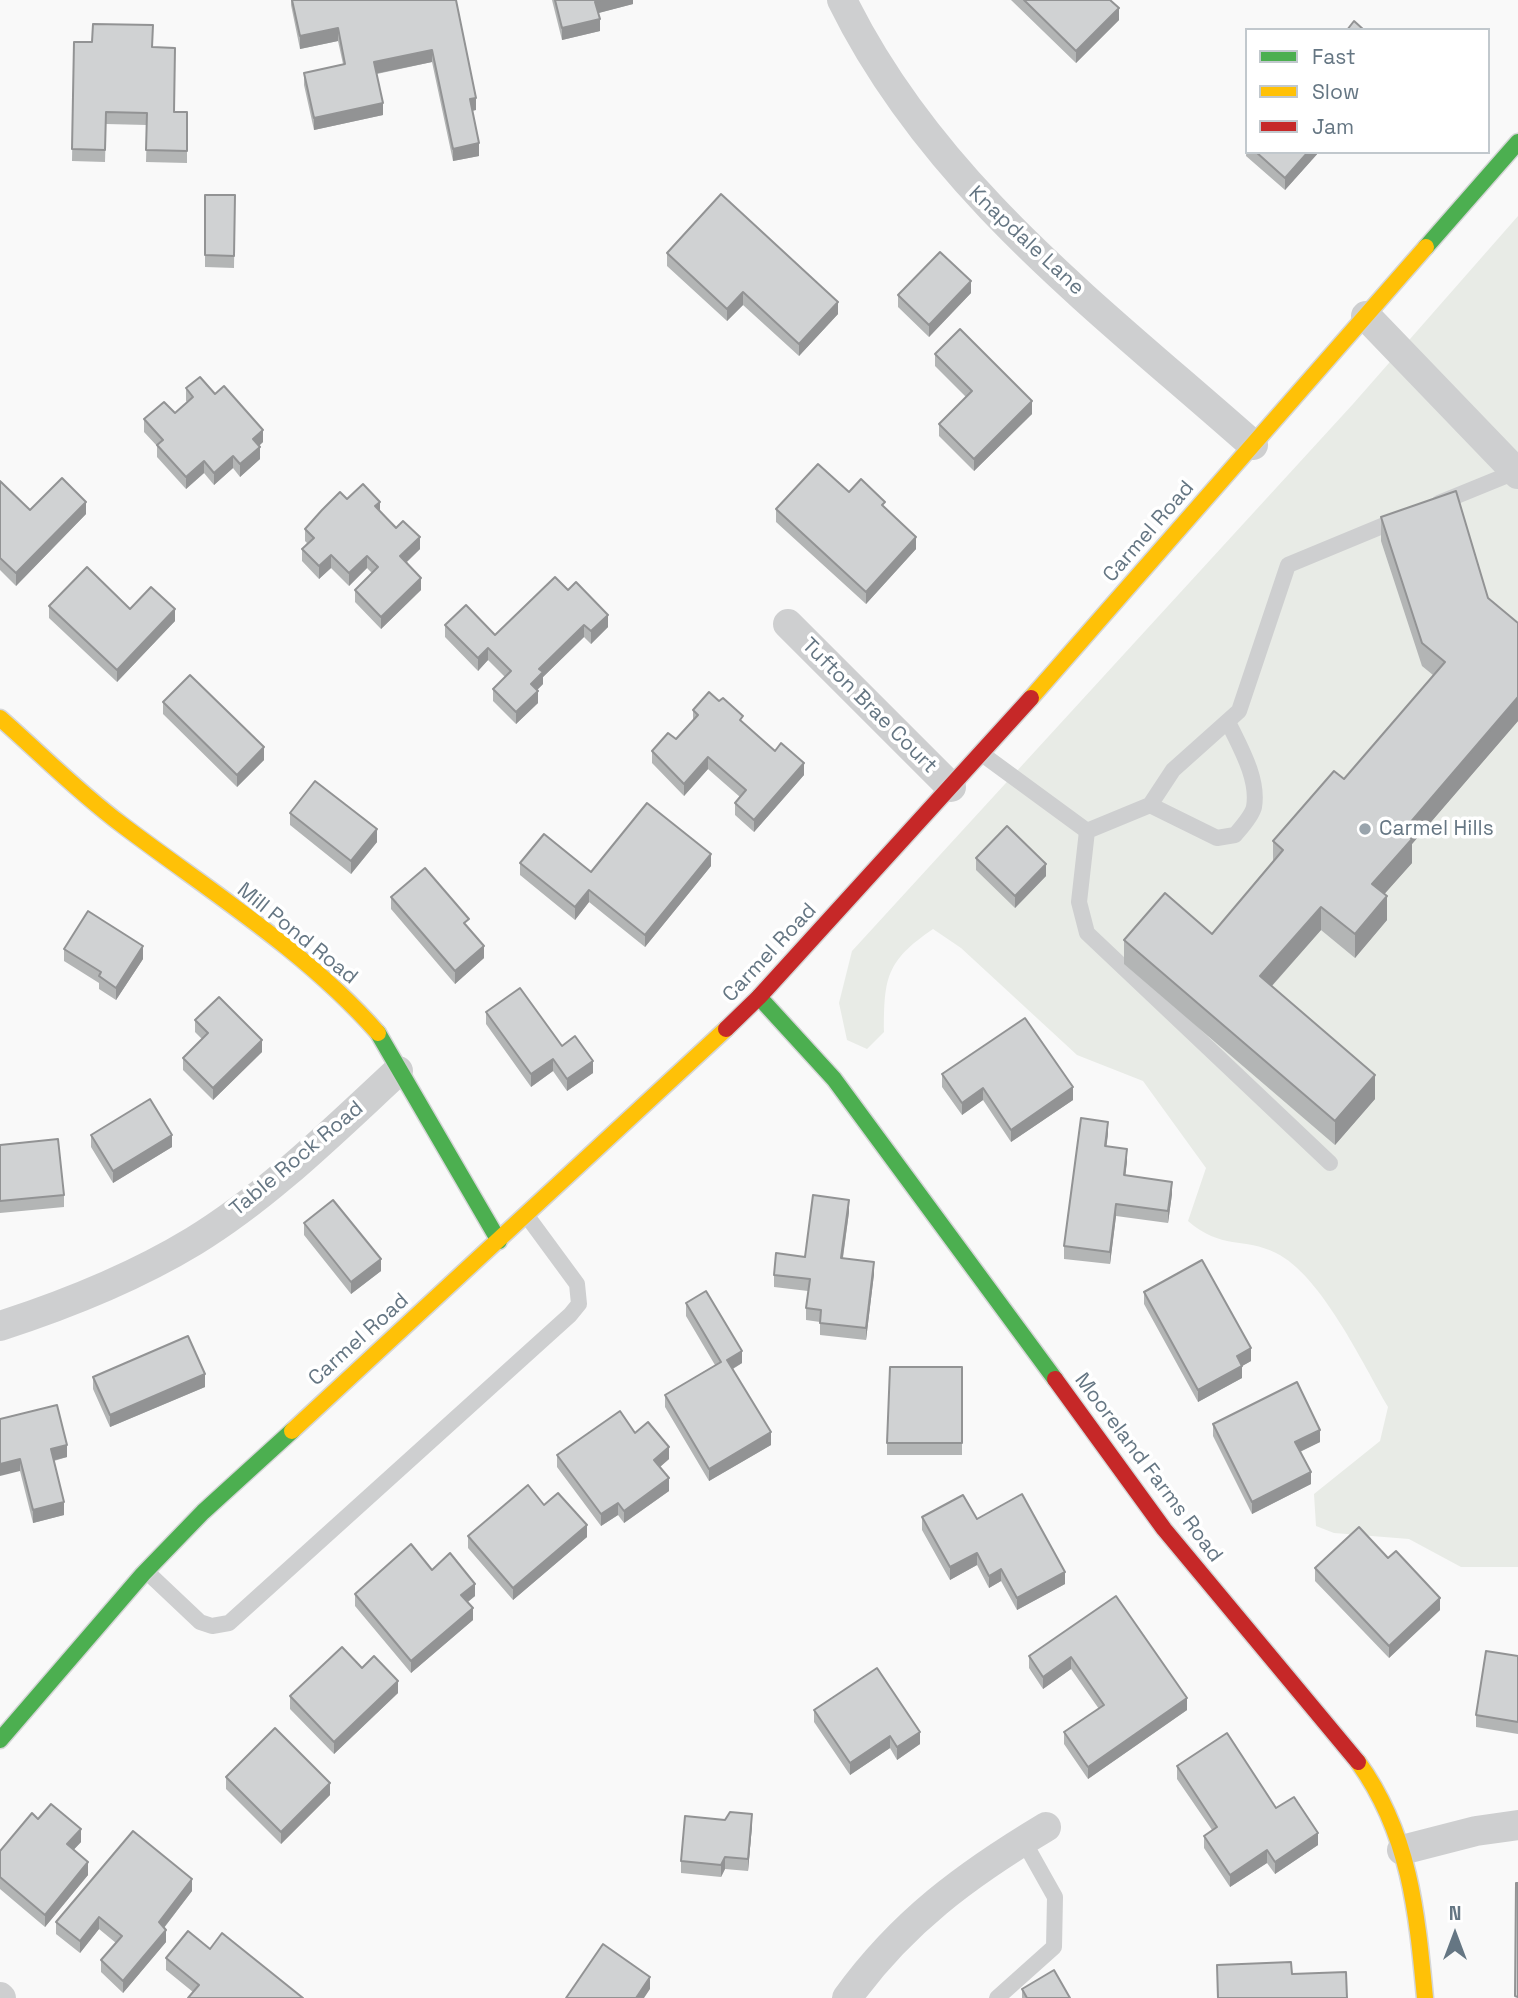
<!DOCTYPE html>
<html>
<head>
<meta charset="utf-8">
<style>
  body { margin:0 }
  #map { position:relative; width:1518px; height:1998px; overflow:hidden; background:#f9f9f9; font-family:"Space Grotesk",sans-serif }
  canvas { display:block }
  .legend { position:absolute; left:1245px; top:28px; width:245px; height:126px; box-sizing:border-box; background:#fff; border:2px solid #c1c8cd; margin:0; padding:9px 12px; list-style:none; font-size:21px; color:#657683 }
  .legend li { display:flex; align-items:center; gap:14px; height:35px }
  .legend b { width:35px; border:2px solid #c1c8cd }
  .north { position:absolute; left:1420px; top:1900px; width:70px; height:70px; -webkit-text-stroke:5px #fff; paint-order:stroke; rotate:0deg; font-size:19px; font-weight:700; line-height:28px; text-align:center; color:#657683 }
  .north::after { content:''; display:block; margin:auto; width:24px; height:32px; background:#657683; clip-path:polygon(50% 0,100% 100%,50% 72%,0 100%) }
</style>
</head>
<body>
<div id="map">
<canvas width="1518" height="1998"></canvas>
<ul class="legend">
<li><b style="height:9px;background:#4caf50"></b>Fast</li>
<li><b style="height:9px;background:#ffc107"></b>Slow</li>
<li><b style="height:9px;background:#c62828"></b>Jam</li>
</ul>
<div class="north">N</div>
</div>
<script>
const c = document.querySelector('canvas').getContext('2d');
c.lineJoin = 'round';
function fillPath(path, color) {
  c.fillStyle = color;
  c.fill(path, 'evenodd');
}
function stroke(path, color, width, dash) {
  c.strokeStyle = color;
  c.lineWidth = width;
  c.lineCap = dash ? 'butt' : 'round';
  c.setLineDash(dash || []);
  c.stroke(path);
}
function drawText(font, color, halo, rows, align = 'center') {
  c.font = font + ' "Space Grotesk",sans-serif';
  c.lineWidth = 7;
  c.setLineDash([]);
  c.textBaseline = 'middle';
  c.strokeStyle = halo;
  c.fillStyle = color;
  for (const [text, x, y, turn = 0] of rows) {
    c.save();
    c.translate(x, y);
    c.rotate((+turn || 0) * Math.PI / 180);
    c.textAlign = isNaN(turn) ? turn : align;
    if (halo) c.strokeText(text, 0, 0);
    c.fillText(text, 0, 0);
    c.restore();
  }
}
const green = new Path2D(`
  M1518 216V1567H1461L1409 1539 1334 1533 1316 1526 1314 1494 1380 1441 1388 1407C1363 1364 1321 1275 1276 1253 1244 1237 1221 1250 1188 1221L1206 1168 1143 1081 1077 1055 961 948 933 929C886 961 884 978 884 1032L867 1049 847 1040 839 1003 852 951 1353 404Z`);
const lane = new Path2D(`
  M1439 503 1515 472
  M982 754 1087 831 1079 902 1087 933 1330 1163
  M1150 805 1217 838 1235 835C1241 828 1252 816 1254 807 1259 779 1240 747 1228 722
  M1087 831 1150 805 1173 770 1239 711 1288 565 1399 519
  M146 1571 200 1622 212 1626 229 1623 570 1315 579 1304 577 1284 527 1216
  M997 1998 1054 1947 1055 1897 1023 1840`);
const street = new Path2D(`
  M842 0C933 186 1102 311 1253 445
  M1366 316 1518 474
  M788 624 951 787
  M0 1326C68 1304 133 1278 194 1241 269 1195 333 1131 398 1071
  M1402 1850 1476 1831 1518 1825
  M0 1997 1 1998
  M847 1998C902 1922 966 1875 1046 1827`);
const fast = new Path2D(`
  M1426 247 1518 142
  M759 997 834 1079 1055 1379
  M378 1033 499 1241
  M0 1740 143 1574 203 1512 292 1431`);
const slow = new Path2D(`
  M1031 698 1426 247
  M0 718C40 753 78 792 121 824 208 890 305 950 378 1033
  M292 1431 726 1029
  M1358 1762C1410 1834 1417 1913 1425 1998`);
const jam = new Path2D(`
  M726 1029 759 997 1031 698
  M1055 1379 1164 1529 1358 1762`);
const wall = new Path2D(`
  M291 0H456L476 110 472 111 479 156 453 161 432 62 377 74 383 115 314 130 304 85V73L343 64 338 41 300 49 291 5Z
  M552 0H633V4L598 13 600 31 562 40Z
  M1011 0H1110L1119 20 1076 63Z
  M74 42 152 47 174 112H187V163L146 162 147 125 106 124 105 162 72 161Z
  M1247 143V152H1319L1285 190 1246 156Z
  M205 195H235L234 268 205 267Z
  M667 253 838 314 799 356 743 305 727 321 667 266Z
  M971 293 929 337 898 307V295Z
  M935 354 1032 414 974 471 939 436V424L966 397 935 366Z
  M186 388 215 394 263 442 259 446 260 459 240 477 233 468 214 485 204 473 186 489 157 457V446L144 432V419L175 413 187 402 186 401Z
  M0 481 30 510 86 514 16 586 0 570Z
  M849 492 885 508 916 549 866 604 776 522V509Z
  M347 499 380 511 420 549 407 562 421 590 381 629 355 602V590L372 573 367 568 349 586 331 568 319 579 302 561V549L307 543 305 541V529Z
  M1381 517 1488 598 1518 623V721L1412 844V863L1384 894 1387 920 1355 958 1321 930 1272 986 1375 1099 1335 1145 1124 964V940L1212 934 1273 861V841L1344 779 1433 675 1422 666 1381 541Z
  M568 590 608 627 591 644 584 637 543 677V684L537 690 538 703 516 724 493 701V689L505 677 488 660 478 671 445 637V625L495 635Z
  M49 606 130 609 175 621 117 682 49 618Z
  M163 702 264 760 237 787 163 714Z
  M693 710 743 723 804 775 754 832 735 815V803L740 797 708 769 684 796 652 763V751L676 739 693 721Z
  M290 813 377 842 351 874 290 825Z
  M976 858 1046 876 1015 908 976 870Z
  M520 863 591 872 711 866 645 947 589 902 575 920 520 875Z
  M391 897 469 928 484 958 455 984 391 909Z
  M64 949 143 959 116 1000 99 989V983L64 961Z
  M486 1012 562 1046 593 1073 567 1091 553 1071 531 1087 486 1024Z
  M195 1020 262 1052 213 1100 183 1070V1058L202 1039 195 1032Z
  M942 1074 1073 1100 1011 1142 983 1100 962 1115 942 1087Z
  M1108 1134 1106 1146 1127 1161 1125 1176 1172 1194 1168 1223 1116 1216 1110 1264 1064 1259V1246Z
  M91 1135 172 1147 113 1183 91 1147Z
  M0 1145 64 1195V1207L0 1213Z
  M849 1212 843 1258 874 1274 866 1340 820 1335V1322L806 1320V1308L808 1291 774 1287V1275L805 1257Z
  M304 1223 381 1271 351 1294 304 1235Z
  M1144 1292 1251 1361 1242 1366V1378L1198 1402 1144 1304Z
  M686 1303 742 1363 733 1369 771 1445 709 1481 665 1407V1395L715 1365 686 1316Z
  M962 1367V1455H887V1443Z
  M93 1377 205 1387 110 1427 93 1389Z
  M0 1419 67 1457 54 1461 64 1515 33 1523 20 1471Z
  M1213 1424 1320 1442 1300 1452 1311 1484 1252 1514 1213 1436Z
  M635 1433 669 1459 660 1467 669 1491 624 1523 618 1515 601 1526 557 1467V1455Z
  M544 1505 587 1537 513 1600 468 1548V1536Z
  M922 1517 977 1519 1065 1584 1017 1610 1001 1581 989 1588 977 1565 950 1580 922 1530Z
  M1388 1558 1440 1610 1389 1658 1315 1581V1568Z
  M432 1570 475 1596 468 1602 473 1620 411 1673 355 1606V1594Z
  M1116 1596 1187 1710 1088 1779 1064 1744V1732L1099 1709 1071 1669 1043 1689 1029 1668V1656Z
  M1518 1656V1734L1476 1727V1715Z
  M362 1668 398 1693 334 1754 290 1709V1696Z
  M814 1710 920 1744 897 1760 890 1748 850 1775 814 1722Z
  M1177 1766 1276 1808 1318 1845 1275 1874 1267 1863 1230 1887 1204 1848V1836L1212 1830 1177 1779Z
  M226 1777 330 1795 281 1844 226 1789Z
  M38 1819 81 1842 73 1850 88 1875 45 1927 0 1889V1851Z
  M752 1826 748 1871 725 1869 721 1877 681 1873V1861Z
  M192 1891 164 1928 166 1942 123 1993 101 1972V1960L116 1943 99 1929 80 1953 56 1934V1922Z
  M210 1949 303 1998 193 1992 166 1970V1958Z
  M1022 1989 1070 1998H1022Z`);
const shadedWall = new Path2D(`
  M602 0H633V4L595 14V2Z
  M1119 8V20L1076 63V51Z
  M600 19V31L562 40V28Z
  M338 28V41L300 49V36Z
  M432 50V62L374 74V62Z
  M476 98V110L470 111V99Z
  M383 103V115L314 130V118Z
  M479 143V156L453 161V149Z
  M1308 152H1319L1285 190V178Z
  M971 281V293L929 337V325Z
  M743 292V305L727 321V309Z
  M838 302V314L799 356V344Z
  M1032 401V414L974 471V459Z
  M263 430V442L253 451V439Z
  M260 447V459L240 477V464Z
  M233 456V468L214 485V473Z
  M204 461V473L186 489V477Z
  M86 502V514L16 586V573Z
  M380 502V514L375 506Z
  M420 537V549L400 568V556Z
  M916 537V549L866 604V592Z
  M331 555V568L319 579V566Z
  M367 556V568L349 586V573Z
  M421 578V590L381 629V617Z
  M175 609V621L117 682V670Z
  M608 615V627L591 644V631Z
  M584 625V637L543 677V684L531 696V684L539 669Z
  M488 648V660L478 671V658Z
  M538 691V703L516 724V712Z
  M1518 697V721L1412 844V863L1372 908V884L1403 831Z
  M264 747V760L237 787V775Z
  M708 757V769L684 796V784Z
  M804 763V775L754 832V820Z
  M377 829V842L351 874V861Z
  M711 854V866L645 947V935Z
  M1046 864V876L1015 908V896Z
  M589 890V902L575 920V907Z
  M1387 896V920L1355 958V934Z
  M1321 907V930L1260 999V976Z
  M143 946V959L116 1000V988Z
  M484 946V958L455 984V971Z
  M262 1040V1052L213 1100V1088Z
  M553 1059V1071L531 1087V1074Z
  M593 1061V1073L567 1091V1079Z
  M1375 1075V1099L1335 1145V1121Z
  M1073 1087V1100L1011 1142V1130Z
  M983 1088V1100L962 1115V1103Z
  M1108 1122V1134L1105 1158V1146Z
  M172 1135V1147L113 1183V1171Z
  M1127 1149V1161L1124 1188V1175Z
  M1172 1182V1194L1168 1223V1211Z
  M849 1200V1212L841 1270V1258Z
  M1116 1204V1216L1110 1264V1252Z
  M381 1259V1271L351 1294V1282Z
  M874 1262V1274L866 1340V1328Z
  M1251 1348V1361L1237 1369V1356Z
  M742 1351V1363L727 1372V1360Z
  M1242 1366V1378L1198 1402V1390Z
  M205 1374V1387L110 1427V1415Z
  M1320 1430V1442L1295 1454V1442Z
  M771 1432V1445L709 1481V1469Z
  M67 1445V1457L51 1461V1449Z
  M669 1447V1459L654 1472V1460Z
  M20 1459V1471L0 1476V1464Z
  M1311 1472V1484L1252 1514V1502Z
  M669 1478V1491L624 1523V1511Z
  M64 1502V1515L33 1523V1510Z
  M618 1503V1515L601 1526V1514Z
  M587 1525V1537L513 1600V1588Z
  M977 1553V1565L950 1580V1567Z
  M1001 1569V1581L989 1588V1576Z
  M1065 1572V1584L1017 1610V1598Z
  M475 1584V1596L461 1607V1595Z
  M1440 1598V1610L1389 1658V1646Z
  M473 1608V1620L411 1673V1661Z
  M1071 1657V1669L1043 1689V1677Z
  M398 1681V1693L334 1754V1742Z
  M1187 1698V1710L1088 1779V1767Z
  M920 1732V1744L897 1760V1747Z
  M890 1736V1748L850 1775V1763Z
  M330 1783V1795L281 1844V1832Z
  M752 1814V1826L748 1871V1859Z
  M81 1829V1842L67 1857V1844Z
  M1318 1833V1845L1275 1874V1862Z
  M1267 1850V1863L1230 1887V1875Z
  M725 1857V1869L721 1877V1865Z
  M88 1862V1875L45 1927V1915Z
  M192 1879V1891L159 1934V1922Z
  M99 1917V1929L80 1953V1941Z
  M166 1930V1942L123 1993V1981Z
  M650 1977V1989L644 1998H636Z`);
const building = new Path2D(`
  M292 0H456L476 98 470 99 479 143 453 149 432 50 374 62 383 103 314 118 304 73 345 64 338 28 300 36Z
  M555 0H602L595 2 600 19 562 28Z
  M1024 0H1110L1119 8 1076 51Z
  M1354 21 1364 30H1347Z
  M93 24 153 25 152 47 175 48 174 112H187V151L146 150 147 113 106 112 105 150 72 149 74 42H92Z
  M1256 152H1308L1285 178Z
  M721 194 838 302 799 344 743 292 727 309 667 253Z
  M205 195H235L234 256 205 255Z
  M940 252 971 281 929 325 898 295Z
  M960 329 1032 401 974 459 939 424 972 391 935 354Z
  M200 377 215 394 224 386 263 430 253 439 260 447 240 464 233 456 214 473 204 461 186 477 157 445 163 440 144 419 164 402 175 413 193 397 186 388Z
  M818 464 849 492 861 479 885 502 882 505 916 537 866 592 776 509Z
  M62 478 86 502 16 573 0 558V481L30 510Z
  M363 484 380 502 375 506 396 528 403 521 420 537 400 556 421 578 381 617 355 590 378 567 367 556 349 573 331 555 319 566 302 549 314 538 305 529 322 510 340 492 347 499Z
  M1456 491 1488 598 1518 623V697L1403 831 1412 839 1372 884 1387 896 1355 934 1321 907 1260 976 1375 1075 1335 1121 1124 940 1165 893 1212 934 1283 850 1273 841 1334 771 1344 779 1445 662 1422 643 1381 517Z
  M87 567 130 609 151 587 175 609 117 670 49 606Z
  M555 577 568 590 576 582 608 615 591 631 584 625 539 669 543 672 531 684 538 691 516 712 493 689 511 671 488 648 478 658 445 625 466 605 495 635Z
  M190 675 264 747 237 775 163 702Z
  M709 692 719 701 723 698 743 716 740 720 775 751 781 743 804 763 754 820 735 803 746 790 708 757 684 784 652 751 668 733 676 739 698 715 693 710Z
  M315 781 377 829 351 861 290 813Z
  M647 803 711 854 645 935 589 890 575 907 520 863 544 834 591 872Z
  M1007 826 1046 864 1015 896 976 858Z
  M425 868 469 919 464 923 484 946 455 971 391 897Z
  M88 911 143 946 116 988 99 976 101 972 64 949Z
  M520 988 562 1046 575 1036 593 1061 567 1079 553 1059 531 1074 486 1012Z
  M219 997 262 1040 213 1088 183 1058 208 1033 195 1020Z
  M1025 1018 1073 1087 1011 1130 983 1088 962 1103 942 1074Z
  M150 1099 172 1135 113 1171 91 1135Z
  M1081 1118 1108 1122 1105 1146 1127 1149 1124 1175 1172 1182 1168 1211 1116 1204 1110 1252 1064 1246Z
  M58 1139 64 1195 0 1201V1145Z
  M813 1195 849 1200 841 1258 874 1262 866 1328 820 1323 821 1310 806 1308 810 1279 774 1275 776 1253 805 1257Z
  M333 1200 381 1259 351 1282 304 1223Z
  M1202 1260 1251 1348 1237 1356 1242 1366 1198 1390 1144 1292Z
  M706 1291 742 1351 727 1360 771 1432 709 1469 665 1395 721 1362 686 1303Z
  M188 1336 205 1374 110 1415 93 1377Z
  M890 1367H962V1443H887Z
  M1297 1382 1320 1430 1295 1442 1311 1472 1252 1502 1213 1424Z
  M57 1405 67 1445 51 1449 64 1502 33 1510 20 1459 0 1464V1419Z
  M620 1411 635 1433 648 1422 669 1447 654 1460 669 1478 624 1511 618 1503 601 1514 557 1455Z
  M528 1485 544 1505 558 1493 587 1525 513 1588 468 1536Z
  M1022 1494 1065 1572 1017 1598 1001 1569 989 1576 977 1553 950 1567 922 1517 963 1495 977 1519Z
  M1359 1527 1388 1558 1396 1551 1440 1598 1389 1646 1315 1568Z
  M411 1544 432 1570 450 1553 475 1584 461 1595 473 1608 411 1661 355 1594Z
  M1116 1596 1187 1698 1088 1767 1064 1732 1104 1705 1071 1657 1043 1677 1029 1656Z
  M342 1647 362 1668 374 1656 398 1681 334 1742 290 1696Z
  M1486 1651 1518 1656V1722L1476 1715Z
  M877 1668 920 1732 897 1747 890 1736 850 1763 814 1710Z
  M275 1728 330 1783 281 1832 226 1777Z
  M1227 1733 1276 1808 1294 1797 1318 1833 1275 1862 1267 1850 1230 1875 1204 1836 1217 1827 1177 1766Z
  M51 1804 81 1829 67 1844 88 1862 45 1915 0 1877V1851L32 1813 38 1819Z
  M730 1812 752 1814 748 1859 725 1857 721 1865 681 1861 685 1816 725 1820Z
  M133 1831 192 1879 159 1922 166 1930 123 1981 101 1960 122 1936 99 1917 80 1941 56 1922Z
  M1516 1883H1518V1997L1515 1996Z
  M188 1931 210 1949 222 1933 303 1998H188L199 1985 166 1958Z
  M603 1944 650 1977 636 1998H566Z
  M1291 1962 1292 1974 1346 1972 1347 1998H1218L1217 1965Z
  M1054 1970 1070 1998H1027L1022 1989Z`);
const markers = [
  [1365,829,7,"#99a4ac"]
];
const streetNames = [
  ["Knapdale Lane",1026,241,43],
  ["Carmel Road",1149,532,-49],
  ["Tufton Brae Court",869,706,45],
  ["Mill Pond Road",297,934,39],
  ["Carmel Road",770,953,-47],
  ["Table Rock Road",297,1159,-40],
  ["Carmel Road",359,1340,-42],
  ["Mooreland Farms Road",1148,1468,53]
];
const poiNames = [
  ["Carmel Hills",1379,829]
];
fillPath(green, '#e8ebe6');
stroke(fast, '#d5d6d7', 19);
stroke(slow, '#d5d6d7', 19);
stroke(jam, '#d5d6d7', 19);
stroke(lane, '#cecfd0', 16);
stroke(street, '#cecfd0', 30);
stroke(fast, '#4caf50', 16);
stroke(slow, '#ffc107', 16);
stroke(jam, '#c62828', 16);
fillPath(wall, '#b3b5b5');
fillPath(shadedWall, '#929394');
fillPath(building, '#d0d2d3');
stroke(building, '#929394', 2);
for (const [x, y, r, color] of markers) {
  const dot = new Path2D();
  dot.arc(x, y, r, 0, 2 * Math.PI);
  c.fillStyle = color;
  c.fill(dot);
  stroke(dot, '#fff', 2.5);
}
drawText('21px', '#657683', '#fff', streetNames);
drawText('21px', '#657683', '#fff', poiNames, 'left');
</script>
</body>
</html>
